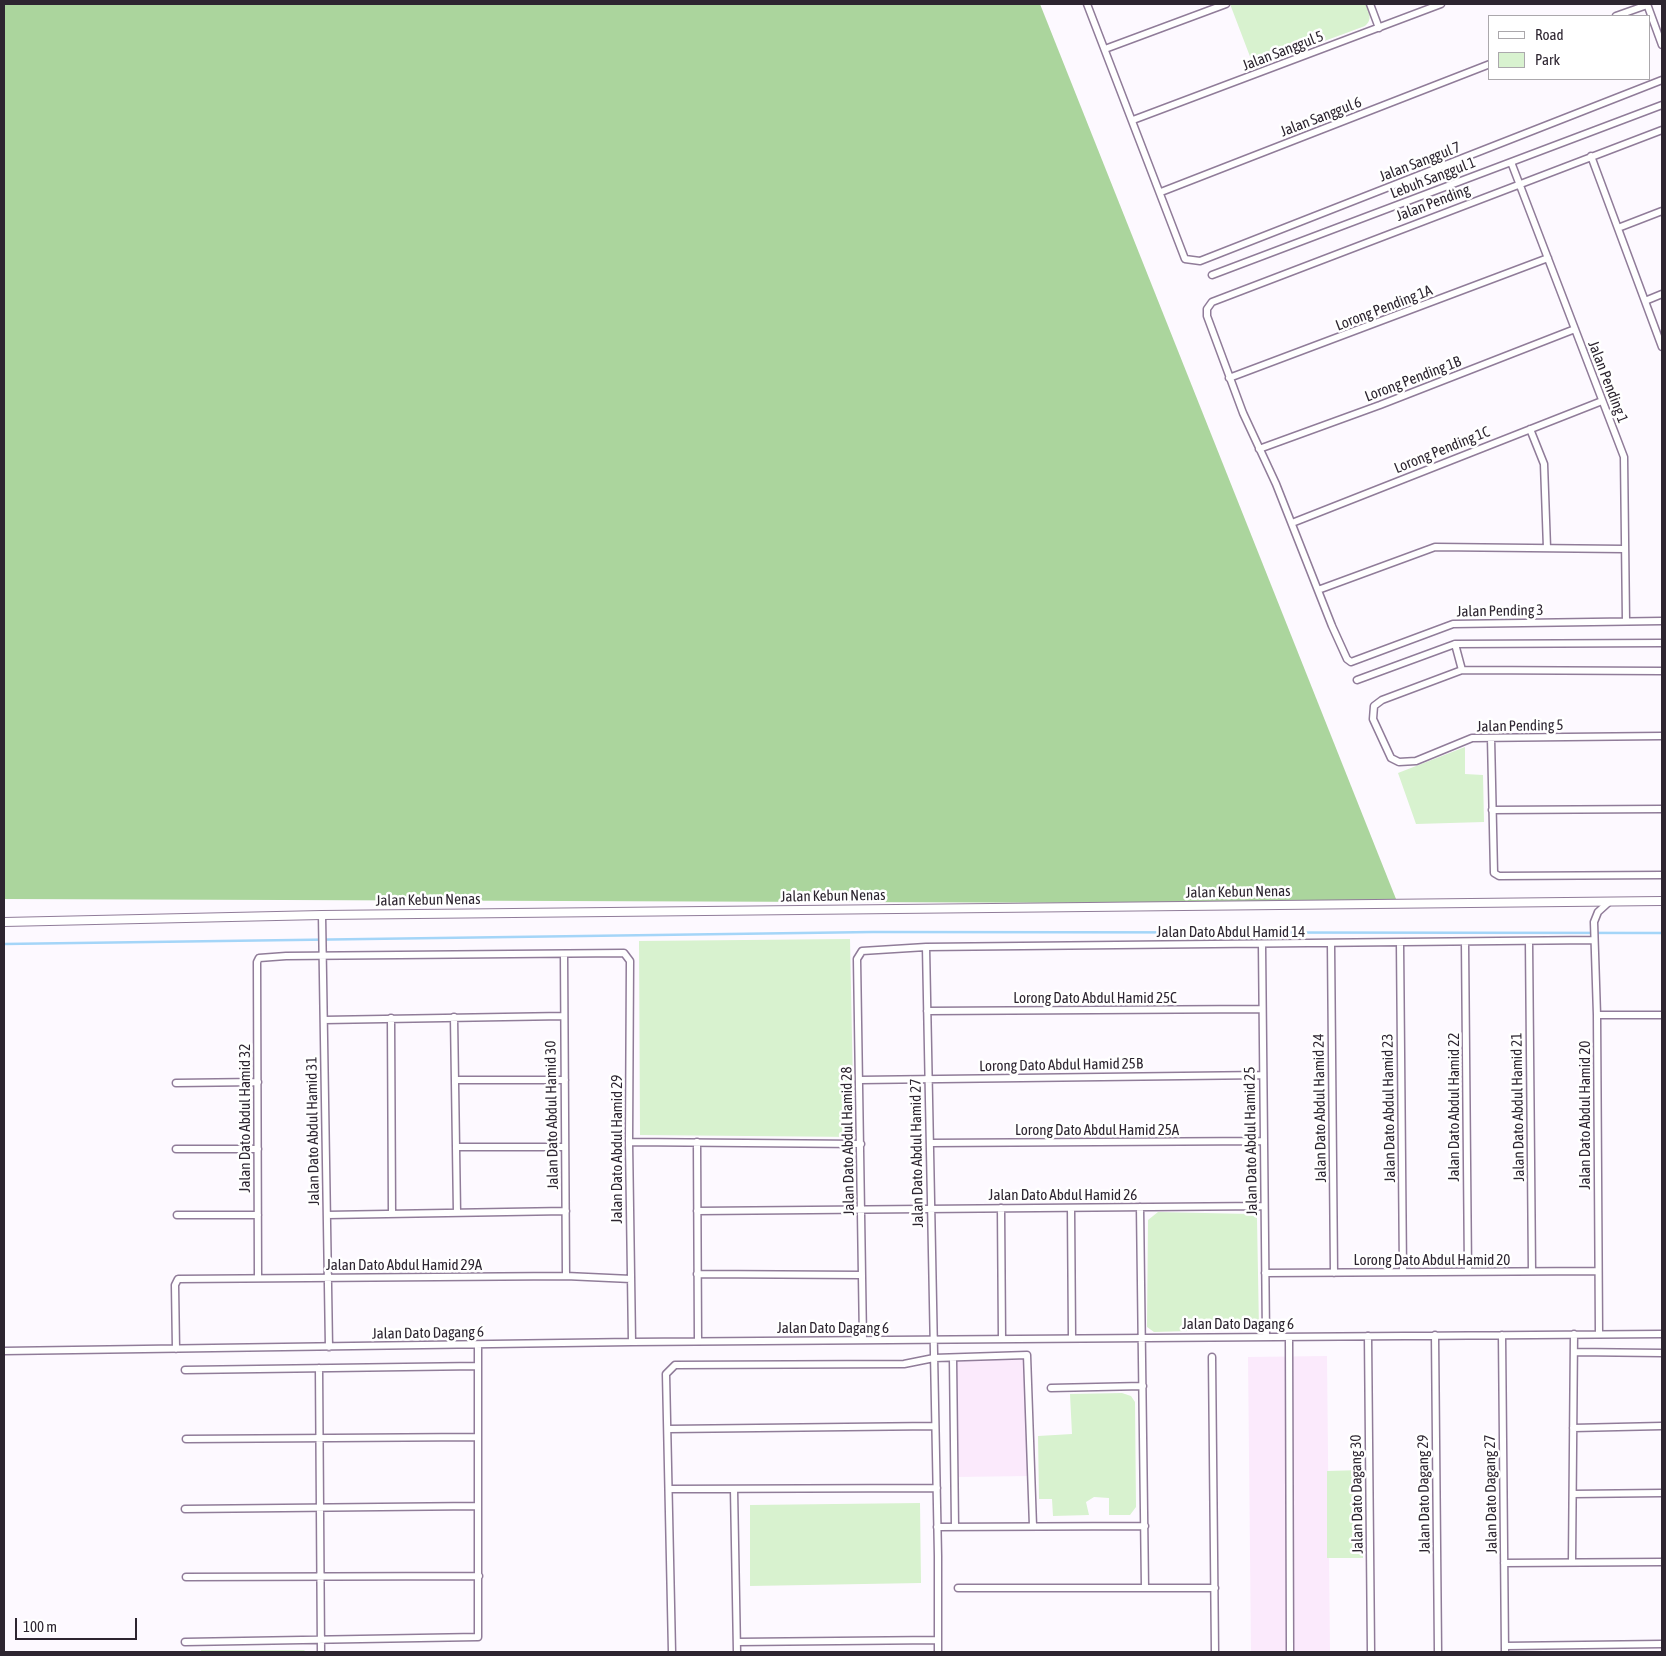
<!DOCTYPE html>
<html>
<head>
<meta charset="utf-8">
<style>
  body { margin:0 }
  #map { position:relative; width:1666px; height:1656px; overflow:hidden; background:#fdf9ff; font-family:"Asap Condensed",sans-serif }
  canvas { display:block }
  .frame { position:absolute; inset:0; border:5px solid #2d2530; pointer-events:none }
  .legend { position:absolute; left:1488px; top:15px; width:162px; height:65px; box-sizing:border-box; background:#fff; border:1px solid #aba8ac; margin:0; padding:6px 9px; list-style:none; font-size:15px; color:#2d2530 }
  .legend li { display:flex; align-items:center; gap:10px; height:25px }
  .legend b { width:25px; border:1px solid #aba8ac }
  .scale { position:absolute; left:15px; top:1618px; width:122px; height:22px; box-sizing:border-box; border:2px solid #2d2530; border-top:0; padding-left:6px; font-size:15px; line-height:18px; white-space:nowrap; color:#2d2530; -webkit-text-stroke:4px #fff; paint-order:stroke }
</style>
</head>
<body>
<div id="map">
<canvas width="1666" height="1656"></canvas>
<div class="frame"></div>
<ul class="legend">
<li><b style="height:6px;background:#fff"></b>Road</li>
<li><b style="height:14px;background:#d8f2cf"></b>Park</li>
</ul>
<div class="scale">100 m</div>
</div>
<script>
const c = document.querySelector('canvas').getContext('2d');
c.lineJoin = 'round';
function fillPath(path, color) {
  c.fillStyle = color;
  c.fill(path, 'evenodd');
}
function stroke(path, color, width, dash) {
  c.strokeStyle = color;
  c.lineWidth = width;
  c.lineCap = dash ? 'butt' : 'round';
  c.setLineDash(dash || []);
  c.stroke(path);
}
function drawText(font, color, halo, rows, align = 'center') {
  c.font = font + ' "Asap Condensed",sans-serif';
  c.lineWidth = 5;
  c.setLineDash([]);
  c.textBaseline = 'middle';
  c.strokeStyle = halo;
  c.fillStyle = color;
  for (const [text, x, y, turn = 0] of rows) {
    c.save();
    c.translate(x, y);
    c.rotate((+turn || 0) * Math.PI / 180);
    c.textAlign = isNaN(turn) ? turn : align;
    if (halo) c.strokeText(text, 0, 0);
    c.fillText(text, 0, 0);
    c.restore();
  }
}
const commercial = new Path2D(`
  M1327 1356 1330 1652H1251L1248 1357Z
  M1025 1359 1029 1476 958 1477 956 1360Z`);
const green = new Path2D(`
  M1230 4H1366C1369 13 1373 19 1365 26L1254 67Z
  M1465 747V774L1483 775 1484 822 1416 824 1398 773Z
  M850 939 854 1137 640 1135 639 941Z
  M1158 1212 1251 1214 1257 1218 1259 1329 1154 1332 1147 1327 1148 1220Z
  M1122 1393 1131 1396 1135 1402 1136 1507 1130 1515H1109V1498L1094 1497 1086 1502 1089 1515 1053 1516 1052 1499H1039L1038 1436 1072 1434 1070 1394Z
  M1363 1470V1558H1327V1471Z
  M920 1503 921 1583 750 1586V1505Z
  M201 1650H304L306 1652H201Z`);
const forest = new Path2D(`
  M4 4H1040L1398 904 4 899Z`);
const stream = new Path2D(`
  M4 944 873 932 1662 933`);
const minor = new Path2D(`
  M1087 4 1185 259 1200 261 1662 80
  M1370 4 1379 28
  M1647 4 1662 45
  M1616 16 1647 5
  M1105 49 1226 4
  M1133 120 1441 4
  M1662 130 1212 302 1207 309V316L1243 413 1276 484 1332 626 1347 659 1351 662 1453 624 1662 621
  M1591 156 1662 347
  M1511 162 1624 457 1626 621
  M1161 192 1490 64
  M1618 228 1662 211
  M1212 275 1662 105
  M1645 301 1662 294
  M1229 378 1548 258
  M1530 429 1544 464 1547 548
  M1259 449 1380 405 1575 329
  M1292 523 1602 401
  M1318 590 1435 547 1624 549
  M1455 644 1462 670
  M1662 671 1462 670 1382 700 1374 706 1373 719 1391 758 1399 762 1416 761 1472 738 1662 736
  M1357 680 1455 644 1662 643
  M1491 738 1494 873 1499 876 1662 875
  M1492 810 1662 809
  M322 915 329 1347
  M1529 941 1532 1271
  M1465 942 1468 1272
  M1400 943 1403 1272
  M1331 944 1334 1273
  M1262 945 1266 1337
  M926 947 938 1556V1652
  M564 954 566 1276
  M927 1011 1262 1009
  M1597 1015H1662
  M454 1017 457 1213
  M391 1018 392 1214
  M324 1020 564 1016
  M457 1080H565
  M860 1080 1263 1075
  M176 1083 258 1082
  M629 1142 861 1144
  M697 1142 698 1341
  M930 1143 1264 1141
  M457 1147H565
  M176 1149H258
  M1140 1207 1145 1588
  M1001 1208 1002 1339
  M1071 1208 1072 1338
  M697 1211 1264 1206
  M177 1215H258
  M327 1215 566 1211
  M1265 1273 1598 1271
  M697 1274 862 1275
  M258 1278 257 962 259 958 286 956 624 953 630 961 629 1142 632 1342
  M1599 1334 1597 1015 1594 922 1598 912 1609 902
  M1435 1335 1438 1652
  M1502 1335 1505 1652
  M1368 1336 1371 1652
  M1289 1337 1290 1652
  M863 1340 857 959 862 951 926 947 1594 940
  M176 1349 175 1285 178 1279 566 1276 631 1279
  M4 1351 632 1342 1662 1334
  M1574 1352 1662 1353
  M1212 1357 1215 1652
  M953 1358 955 1527
  M319 1368 321 1652
  M185 1370 478 1366
  M1051 1388 1143 1386
  M1573 1428 1662 1426
  M669 1429 935 1426
  M186 1439 478 1437
  M670 1489 937 1488
  M734 1489 737 1652
  M1573 1494 1662 1493
  M185 1509 478 1506
  M937 1527 1145 1526
  M1572 1562 1574 1334
  M1504 1563 1662 1562
  M186 1577 479 1576
  M958 1588H1215
  M185 1642 478 1637V1345
  M737 1642 938 1640
  M1505 1646 1662 1644
  M672 1652 666 1374 675 1365 904 1364 934 1358 1027 1355 1033 1526`);
const tertiary = new Path2D(`
  M4 922 322 915 1662 901`);
const streetNames = [
  ["Jalan Sanggul 5",1283,51,-21],
  ["Jalan Sanggul 6",1321,117,-21],
  ["Jalan Sanggul 7",1420,162,-21],
  ["Lebuh Sanggul 1",1433,178,-21],
  ["Jalan Pending",1433,203,-21],
  ["Lorong Pending 1A",1384,308,-21],
  ["Lorong Pending 1B",1413,379,-21],
  ["Jalan Pending 1",1608,382,69],
  ["Lorong Pending 1C",1442,450,-22],
  ["Jalan Pending 3",1500,611,-1],
  ["Jalan Pending 5",1520,726,-1],
  ["Jalan Kebun Nenas",1238,892,-1],
  ["Jalan Kebun Nenas",833,896,-1],
  ["Jalan Kebun Nenas",428,900,-1],
  ["Jalan Dato Abdul Hamid 14",1231,932],
  ["Lorong Dato Abdul Hamid 25C",1095,998],
  ["Lorong Dato Abdul Hamid 25B",1061,1065,-1],
  ["Jalan Dato Abdul Hamid 22",1454,1107,-90],
  ["Jalan Dato Abdul Hamid 21",1518,1107,-91],
  ["Jalan Dato Abdul Hamid 24",1320,1108,-91],
  ["Jalan Dato Abdul Hamid 23",1389,1108,-91],
  ["Jalan Dato Abdul Hamid 30",552,1115,-91],
  ["Jalan Dato Abdul Hamid 20",1585,1115,-90],
  ["Jalan Dato Abdul Hamid 32",245,1118,-90],
  ["Lorong Dato Abdul Hamid 25A",1097,1130],
  ["Jalan Dato Abdul Hamid 31",313,1131,-91],
  ["Jalan Dato Abdul Hamid 28",848,1141,-91],
  ["Jalan Dato Abdul Hamid 25",1251,1141,-91],
  ["Jalan Dato Abdul Hamid 29",617,1149,-90],
  ["Jalan Dato Abdul Hamid 27",917,1153,-91],
  ["Jalan Dato Abdul Hamid 26",1063,1195],
  ["Lorong Dato Abdul Hamid 20",1432,1260],
  ["Jalan Dato Abdul Hamid 29A",404,1265],
  ["Jalan Dato Dagang 6",1238,1324],
  ["Jalan Dato Dagang 6",833,1328],
  ["Jalan Dato Dagang 6",428,1333,-1],
  ["Jalan Dato Dagang 30",1357,1494,-91],
  ["Jalan Dato Dagang 29",1424,1494,-91],
  ["Jalan Dato Dagang 27",1491,1494,-91]
];
fillPath(commercial, '#fbeafc');
fillPath(green, '#d8f2cf');
fillPath(forest, '#abd59d');
stroke(stream, '#a4d5f8', 2.5);
stroke(minor, '#907c99', 9);
stroke(tertiary, '#907c99', 10);
stroke(minor, '#fff', 6);
stroke(tertiary, '#fff', 8);
drawText('15px', '#2d2530', '#fff', streetNames);
</script>
</body>
</html>
